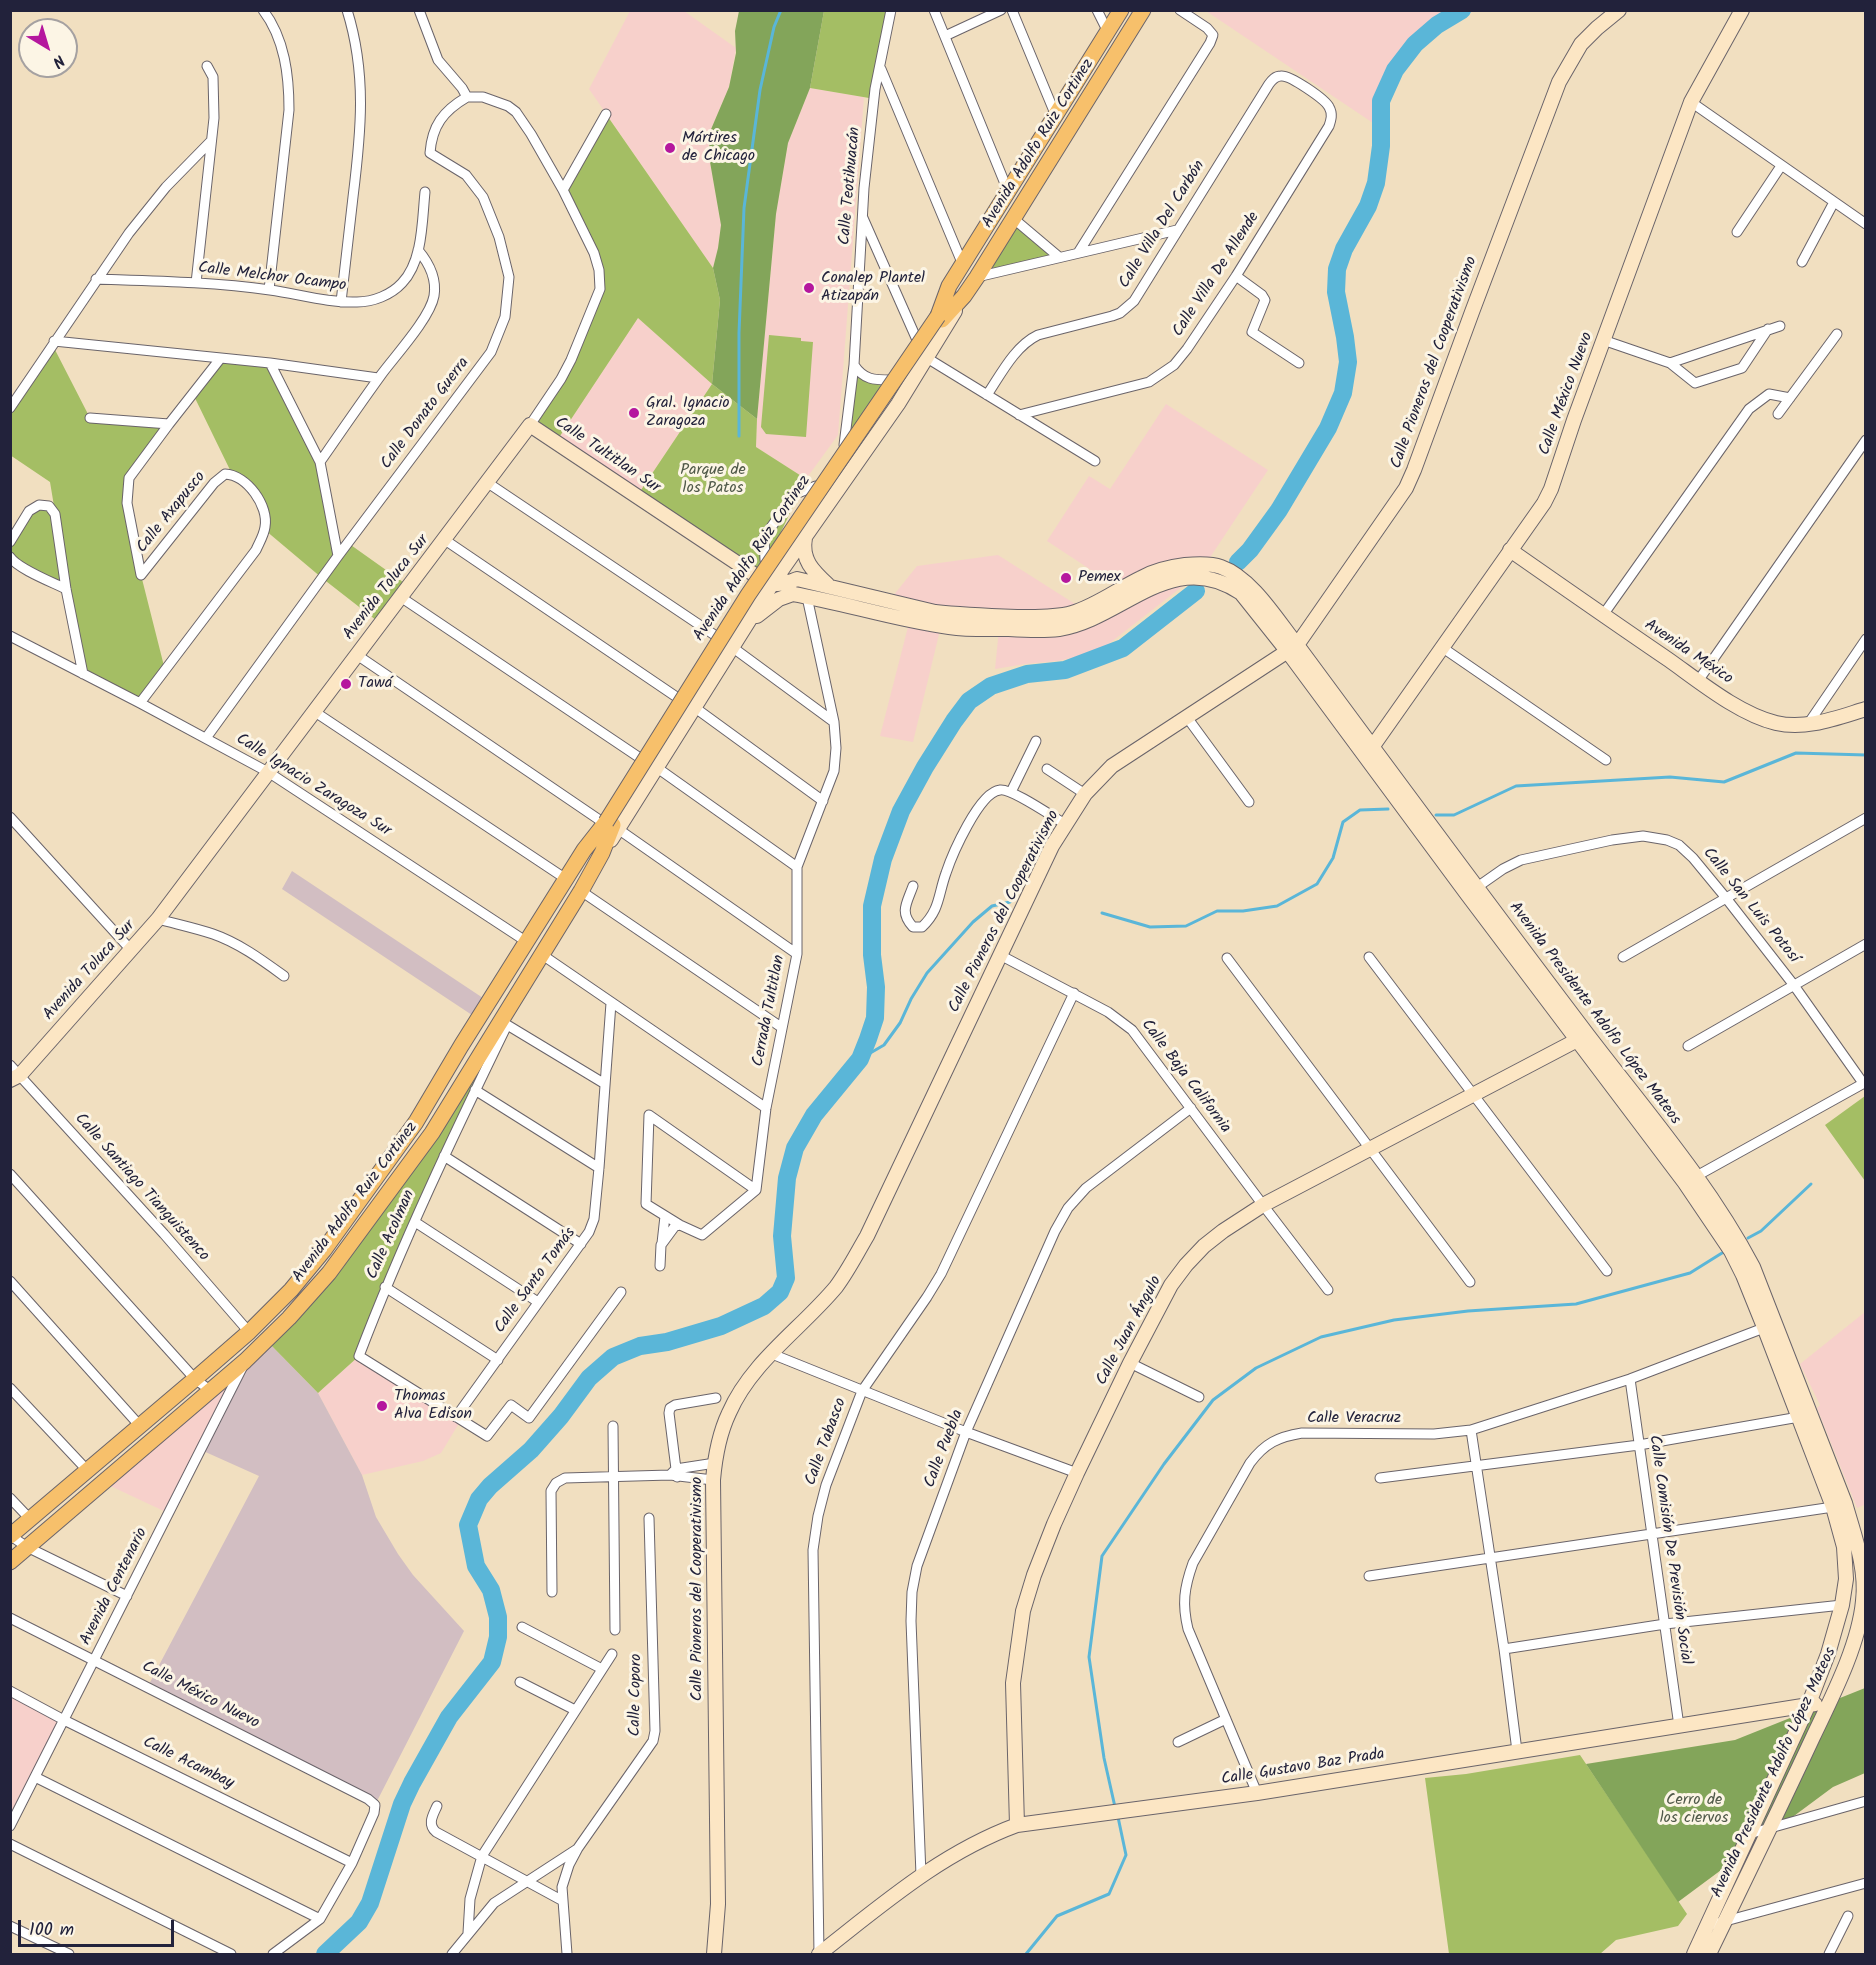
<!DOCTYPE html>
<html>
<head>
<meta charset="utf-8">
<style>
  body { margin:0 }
  #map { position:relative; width:1876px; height:1965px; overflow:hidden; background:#f1dfc0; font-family:Kalam,sans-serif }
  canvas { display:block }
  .frame { position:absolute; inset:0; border:12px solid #22223b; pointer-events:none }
  .north { position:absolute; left:18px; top:18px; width:60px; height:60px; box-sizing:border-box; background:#fcf5e5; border:2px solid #a5a1a1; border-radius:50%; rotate:142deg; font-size:16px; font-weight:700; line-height:24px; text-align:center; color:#22223b }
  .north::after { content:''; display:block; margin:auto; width:21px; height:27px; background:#b5179e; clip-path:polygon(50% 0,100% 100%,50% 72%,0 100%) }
  .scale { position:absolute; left:18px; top:1920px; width:156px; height:27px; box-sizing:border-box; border:3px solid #22223b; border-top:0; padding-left:8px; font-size:18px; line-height:21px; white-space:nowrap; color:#22223b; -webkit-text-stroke:4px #fcf5e5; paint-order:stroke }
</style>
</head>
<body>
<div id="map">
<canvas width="1876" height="1965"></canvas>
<div class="frame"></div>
<div class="north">N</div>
<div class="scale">100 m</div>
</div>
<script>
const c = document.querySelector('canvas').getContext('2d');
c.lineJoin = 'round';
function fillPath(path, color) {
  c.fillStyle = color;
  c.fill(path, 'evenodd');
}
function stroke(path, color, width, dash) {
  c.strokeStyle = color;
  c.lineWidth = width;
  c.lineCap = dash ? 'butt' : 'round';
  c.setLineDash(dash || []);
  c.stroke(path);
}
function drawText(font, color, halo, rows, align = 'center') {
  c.font = font + ' Kalam,sans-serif';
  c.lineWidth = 6;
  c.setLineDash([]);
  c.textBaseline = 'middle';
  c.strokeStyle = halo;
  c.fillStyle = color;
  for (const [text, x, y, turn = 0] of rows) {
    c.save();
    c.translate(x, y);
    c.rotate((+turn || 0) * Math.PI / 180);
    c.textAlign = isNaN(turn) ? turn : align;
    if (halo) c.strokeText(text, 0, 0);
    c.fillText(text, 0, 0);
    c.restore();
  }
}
const built = new Path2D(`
  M630 11H684L736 48 729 87 709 134 710 162 721 225 718 248 713 268 589 89Z
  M1206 11H1462L1437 26 1415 44 1395 70 1381 101 1382 129Z
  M810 88 864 97 838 435 806 479 756 447 757 419 776 214 788 143Z
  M638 318 712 384 637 496 556 442Z
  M1166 404 1268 470 1205 565H1191L1120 589 1047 541 1089 476 1110 489Z
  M998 555 1083 609 1028 617 889 601 917 566Z
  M1192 579 1106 646 1080 656 1058 661 1025 664 995 669 999 629Z
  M910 619 941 626 913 742 880 736Z
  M1865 1312 1866 1504 1857 1508 1817 1408 1820 1405 1800 1364Z
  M359 1356 461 1420 441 1453 423 1461 362 1475 318 1393Z
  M245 1361 168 1513 104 1483Z
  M11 1691 64 1720 11 1826Z`);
const industrial = new Path2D(`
  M292 871 489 1002 478 1019 282 889Z
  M266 1340 318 1393 362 1475 376 1517 398 1554 413 1575 464 1631 375 1805 147 1688 259 1476 201 1450 247 1359Z`);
const green = new Path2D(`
  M824 11H891L875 99 810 88Z
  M606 114 713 268 720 300 712 384 757 419 756 447 806 479 773 549 755 575 637 496 712 384 638 318 556 442 530 425 561 379 593 310 599 270 563 190Z
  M1014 219 1059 257 977 277Z
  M769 335 801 338V341L813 342 806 437 766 434 761 427Z
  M51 342 90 418 169 424 126 490 141 575 165 670 140 703 83 674 66 589 11 557 10 542 39 505 55 512 50 482 10 455 11 406Z
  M220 359 270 363 320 462 338 555 348 543 410 587 381 624 322 578 265 530 259 501 232 474 193 394Z
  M854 365 860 374 891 380 844 445Z
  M507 1025 359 1356 318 1393 266 1340 289 1318Z
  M1865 1096V1095V1181L1825 1125Z
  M1580 1755 1687 1914 1678 1926 1616 1940 1600 1954H1449L1425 1778 1466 1774Z`);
const forest = new Path2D(`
  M739 11H824L810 88 788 143 776 214 757 419 712 384 720 300 713 268 718 248 721 225 710 162 709 134 729 87 736 53 735 31Z
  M1865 1688V1773L1833 1787 1678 1902 1586 1764 1735 1740Z`);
const stream = new Path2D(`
  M739 436V333L744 208 760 90 774 27 781 10
  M1436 815H1454L1516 786 1670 777 1724 782 1796 753 1866 755
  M1102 913 1150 927 1186 926 1217 911H1243L1277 906 1317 884 1333 858 1343 822 1360 810 1388 809
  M860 1059 884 1045 900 1023 911 999 927 973 973 922 992 906 1010 902
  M1748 1238 1761 1231 1811 1184
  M1115 1807 1104 1758 1089 1657 1102 1556 1164 1464 1213 1400 1256 1368 1321 1337 1394 1320 1468 1311 1576 1304 1690 1273 1722 1253
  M1026 1954 1057 1916 1109 1894 1126 1855 1118 1817`);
const river = new Path2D(`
  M1238 562 1250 550 1279 510 1328 428 1343 393 1348 362 1345 337 1336 292 1337 269 1344 249 1368 206 1376 183 1381 146V101L1395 70 1415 44 1437 25 1462 10
  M325 1954 359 1922 370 1903 402 1804 412 1783 449 1717 492 1662 498 1637V1617L491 1590 476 1566 468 1525 479 1499 490 1486 531 1450 561 1416 589 1378 613 1357 640 1346 667 1342 721 1326 764 1306 780 1292 786 1278 782 1236 787 1178 795 1148 814 1115 860 1059 868 1039 875 1018 876 987 872 955V906L883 859 901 811 925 767 954 721 969 701 991 686 1027 674 1065 670 1123 648 1196 591`);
const street = new Path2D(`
  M263 10C285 39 289 76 289 110L269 290
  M419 10 438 60 462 88 467 97
  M934 10 1008 191
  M1012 10 1056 116
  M1097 10 1108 32
  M945 36 1001 10
  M881 69 963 265
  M467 97H483L508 106 516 112 531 134 563 190 594 253 599 270 600 289 571 360 561 379 530 425
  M1691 102 1866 224
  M563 190 606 114
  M863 218 917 340
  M1014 219 1059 257
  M1737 232 1781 166
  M1078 253 1210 43 1213 35 1207 28 1180 10
  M1802 262 1834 202
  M1236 276 1262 295 1265 300 1252 332 1299 363
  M977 277 1177 230
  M96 279C154 281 213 282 270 290 299 294 328 303 357 302 373 302 391 295 402 283 423 261 422 221 425 192
  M196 283 214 118 213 77 207 66
  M341 302C345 267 349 232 353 197 361 132 367 74 347 10
  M1603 340 1670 363 1695 383 1742 368 1768 329
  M54 341 270 363 378 378
  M927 358 1095 461
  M270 363 320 462 338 556
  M1670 363 1780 326
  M854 365C864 380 874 380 891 380
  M987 395C1001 374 1015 346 1038 335L1112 316 1120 313 1134 301 1269 84C1272 80 1275 76 1281 76 1290 75 1325 99 1329 107 1333 114 1331 120 1329 126L1236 276 1187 349 1174 365 1149 382 1019 415
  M10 408 129 233 166 187 211 141
  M1778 414 1837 334
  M90 418 169 424
  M844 445 854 365 864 188 875 89 891 10
  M320 462C340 433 360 404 381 375 395 356 430 318 434 296 437 278 429 263 418 250
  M488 483 716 636
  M445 540 678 698
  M10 542 29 511 39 505 49 506 55 514 66 589 83 674
  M10 557C18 569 52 582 66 589
  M765 560 764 537 795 494 816 486
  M402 598 640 758
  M1603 615 1749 409 1769 394 1790 398
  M10 636 140 703 268 772 527 942
  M732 647 834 722
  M1443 648 1606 760
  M357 655 601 821
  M1698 681 1866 440
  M140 703 256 550C259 543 264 535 265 527 269 506 247 475 225 474L214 483 141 575 127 503 129 478 169 424 220 359
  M694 707 823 801
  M315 712 566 879
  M1186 716 1249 802
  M1808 724 1866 639
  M206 738 338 556 491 352 505 317 509 277 499 237 483 197 466 175 430 153C432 126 443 111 467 97
  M656 767 797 867
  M1047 769 1085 794
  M1011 792 1036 741
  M10 817 131 950
  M618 829 797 954
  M913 886C907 903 899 912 913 927H922C940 910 938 895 946 873 952 855 979 792 1000 790 1011 788 1053 817 1065 824
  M1473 890 1503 869 1521 860 1612 840 1643 836 1667 840 1679 845 1693 858 1726 898 1793 984 1863 1083
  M581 891 781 1027
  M158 919C176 924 195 928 213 934 239 943 262 960 284 976
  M541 954 766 1108
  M1000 955 1108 1012 1132 1030 1263 1205 1328 1290
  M1369 957 1607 1271
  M1623 957 1866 818
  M1227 958 1470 1282
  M504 1023 605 1084
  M507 1025C454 1134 402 1243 359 1356L487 1436 511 1405 529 1418 621 1292
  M1688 1046 1866 944
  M10 1065 164 1234 249 1332
  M475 1090 599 1168
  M649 1115 646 1204 680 1225 702 1235 756 1190 766 1108 797 954V867L834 771 836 748 834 722 807 597
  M649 1115 756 1190
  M444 1156 581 1244
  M10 1174 195 1379 211 1391
  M1693 1178 1866 1082
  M415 1222 538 1302
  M662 1243 665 1216
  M660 1266 661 1245 675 1226 680 1225
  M10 1281 140 1426
  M385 1287 498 1360
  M772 1354 966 1432 1077 1473
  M1130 1363 1199 1397
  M1630 1379 1679 1726
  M10 1388 87 1470
  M456 1417 589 1232 594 1219 599 1168 611 1003
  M613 1426 615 1630
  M1471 1430 1504 1649 1517 1751
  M671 1474 676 1469 715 1463
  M677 1477 669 1413 670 1408 675 1405 716 1398
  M1380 1478 1639 1445 1799 1417
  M10 1498 29 1518
  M11 1536 27 1547 127 1596
  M1369 1576 1833 1507
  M552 1592 551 1491 556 1483 565 1478 670 1475 713 1480
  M10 1618 368 1799 375 1805 374 1813 352 1863 320 1919 273 1954
  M522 1627 602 1669
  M1504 1649 1665 1624 1842 1605
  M520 1682 575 1710
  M10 1691 64 1720 352 1863
  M1178 1742 1226 1719
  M35 1777 320 1919
  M1257 1793 1188 1629C1182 1604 1184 1588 1193 1563L1250 1463C1265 1443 1278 1437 1302 1433L1434 1434 1471 1430 1630 1379 1769 1326
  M437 1806C433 1815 427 1824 436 1832L563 1901
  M10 1826 242 1368
  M1749 1834 1866 1801
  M10 1844 231 1954
  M921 1875 911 1621 912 1592 917 1566 966 1432 1055 1231 1068 1208 1086 1188 1191 1108
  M10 1926 69 1954
  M1707 1926 1866 1883
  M468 1933 470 1899 482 1856 612 1654
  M452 1954 494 1903 577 1849
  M567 1954 562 1887 569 1865 578 1848 653 1741 655 1731 649 1518
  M819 1954 813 1550 818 1516 826 1485 862 1391 927 1297 941 1274 1074 993
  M1829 1954 1848 1916`);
const secondary = new Path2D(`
  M805 538C801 560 813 571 828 585
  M784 548C772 565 780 580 793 594 845 603 896 620 949 627 969 630 989 629 1009 629 1025 630 1043 631 1059 629 1123 619 1172 546 1241 593L1288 652 1467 894 1685 1183 1731 1251 1743 1275 1764 1327 1833 1507 1844 1547 1846 1579 1842 1605 1828 1654 1808 1706 1694 1954
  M1510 550C1563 587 1616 624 1669 660 1700 682 1739 714 1776 723 1806 730 1836 718 1866 709
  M757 616 779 599 793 594
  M1368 753 1544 503 1551 489 1574 420 1691 102 1742 10
  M611 840 772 584 898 404 955 311
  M10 1080 20 1075 158 919 530 425 755 575C773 585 778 587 797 579L935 612C962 615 989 616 1017 617 1035 617 1054 618 1072 613 1096 606 1118 589 1141 578 1155 570 1169 567 1185 565 1196 564 1210 563 1221 567 1252 578 1277 620 1297 645 1393 775 1489 905 1587 1034 1645 1110 1708 1182 1753 1267L1845 1503C1854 1535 1867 1568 1863 1601 1859 1645 1832 1697 1813 1737 1779 1810 1744 1882 1709 1954
  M1017 1825 1013 1683 1023 1611 1034 1575 1054 1524 1077 1473 1130 1363 1171 1285 1186 1265 1204 1246 1223 1231 1263 1205 1583 1037
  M714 1954 718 1904 713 1480C715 1457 719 1434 729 1413 751 1362 801 1329 836 1287 848 1271 857 1253 867 1236L1052 846 1085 794 1112 766 1297 645 1406 488 1414 470 1472 312 1559 82 1581 44 1597 28 1619 10
  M819 1954C883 1904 941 1853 1017 1825L1257 1793 1815 1704`);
const primary = new Path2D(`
  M938 316 949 286 1121 10
  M942 320 964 296 977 277 1143 10
  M10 1536 195 1379 249 1332 291 1290 324 1250 416 1122 461 1046 584 850 606 822
  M10 1562 245 1361 289 1318 329 1273 432 1133 581 891 602 853 613 825`);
const primaryBridge = new Path2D(`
  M606 822 748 595 938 316`);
const markers = [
  [670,148,6,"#b5179e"],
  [809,288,6,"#b5179e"],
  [634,413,6,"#b5179e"],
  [1066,578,6,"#b5179e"],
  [346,684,6,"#b5179e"],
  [382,1406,6,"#b5179e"]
];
const poiNames = [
  ["Mártires",682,139],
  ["de Chicago",682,157],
  ["Conalep Plantel",821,279],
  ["Atizapán",821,297],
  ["Gral. Ignacio",646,404],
  ["Zaragoza",646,422],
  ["Pemex",1078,578],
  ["Tawá",358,684],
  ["Thomas",394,1397],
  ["Alva Edison",394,1415]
];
const streetNames = [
  ["Avenida Adolfo Ruiz Cortinez",1039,144,-58],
  ["Calle Teotihuacán",851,186,-85],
  ["Calle Villa Del Carbón",1163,225,-58],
  ["Calle Villa De Allende",1217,275,-57],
  ["Calle Melchor Ocampo",272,278,7],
  ["Calle Pioneros del Cooperativismo",1435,363,-70],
  ["Calle México Nuevo",1567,394,-70],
  ["Calle Donato Guerra",426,414,-53],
  ["Calle Tultitlan Sur",607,456,34],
  ["Calle Axapusco",172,513,-51],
  ["Avenida Adolfo Ruiz Cortinez",753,559,-56],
  ["Avenida Toluca Sur",387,588,-52],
  ["Avenida México",1688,653,34],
  ["Calle Ignacio Zaragoza Sur",313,786,32],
  ["Calle San Luis Potosí",1750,906,51],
  ["Calle Pioneros del Cooperativismo",1005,912,-63],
  ["Avenida Toluca Sur",90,971,-48],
  ["Cerrada Tultitlan",770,1011,-79],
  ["Avenida Presidente Adolfo López Mateos",1594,1014,53],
  ["Calle Baja California",1185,1077,53],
  ["Calle Santiago Tianguistenco",141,1188,48],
  ["Avenida Adolfo Ruiz Cortinez",356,1203,-53],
  ["Calle Acolman",392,1235,-66],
  ["Calle Santo Tomás",536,1281,-54],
  ["Calle Juan Ángulo",1130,1331,-62],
  ["Calle Veracruz",1354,1419],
  ["Calle Tabasco",827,1442,-70],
  ["Calle Puebla",945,1449,-69],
  ["Calle Comisión De Previsión Social",1669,1550,82],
  ["Avenida Centenario",115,1587,-63],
  ["Calle Pioneros del Cooperativismo",698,1589,-90],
  ["Calle Coporo",637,1695,-89],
  ["Calle México Nuevo",200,1696,27],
  ["Calle Acambay",188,1764,26],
  ["Calle Gustavo Baz Prada",1303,1768,-9],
  ["Avenida Presidente Adolfo López Mateos",1775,1773,-65]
];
const parkNames = [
  ["Parque de",713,471],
  ["los Patos",713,489],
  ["Cerro de",1694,1801],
  ["los ciervos",1694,1819]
];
fillPath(built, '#f7d0cb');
fillPath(industrial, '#d2bec2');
fillPath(green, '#a4be64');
fillPath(forest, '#83a55a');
stroke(stream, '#5ab6d8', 3);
stroke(river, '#5ab6d8', 18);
stroke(street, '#6a646a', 11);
stroke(secondary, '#6a646a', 16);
stroke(primary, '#6a646a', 17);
stroke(street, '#fff', 9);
stroke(secondary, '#fce6c4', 14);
stroke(primary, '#f7c06b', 15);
stroke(primaryBridge, '#6a646a', 17, []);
stroke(primaryBridge, '#f7c06b', 15);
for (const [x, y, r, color] of markers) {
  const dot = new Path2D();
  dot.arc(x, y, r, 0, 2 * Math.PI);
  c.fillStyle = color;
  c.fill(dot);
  stroke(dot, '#fcf5e5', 2);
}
drawText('16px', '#22223b', '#fcf5e5', poiNames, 'left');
drawText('16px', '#22223b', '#fcf5e5', streetNames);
drawText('16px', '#505949', '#fcf5e5', parkNames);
</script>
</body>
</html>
